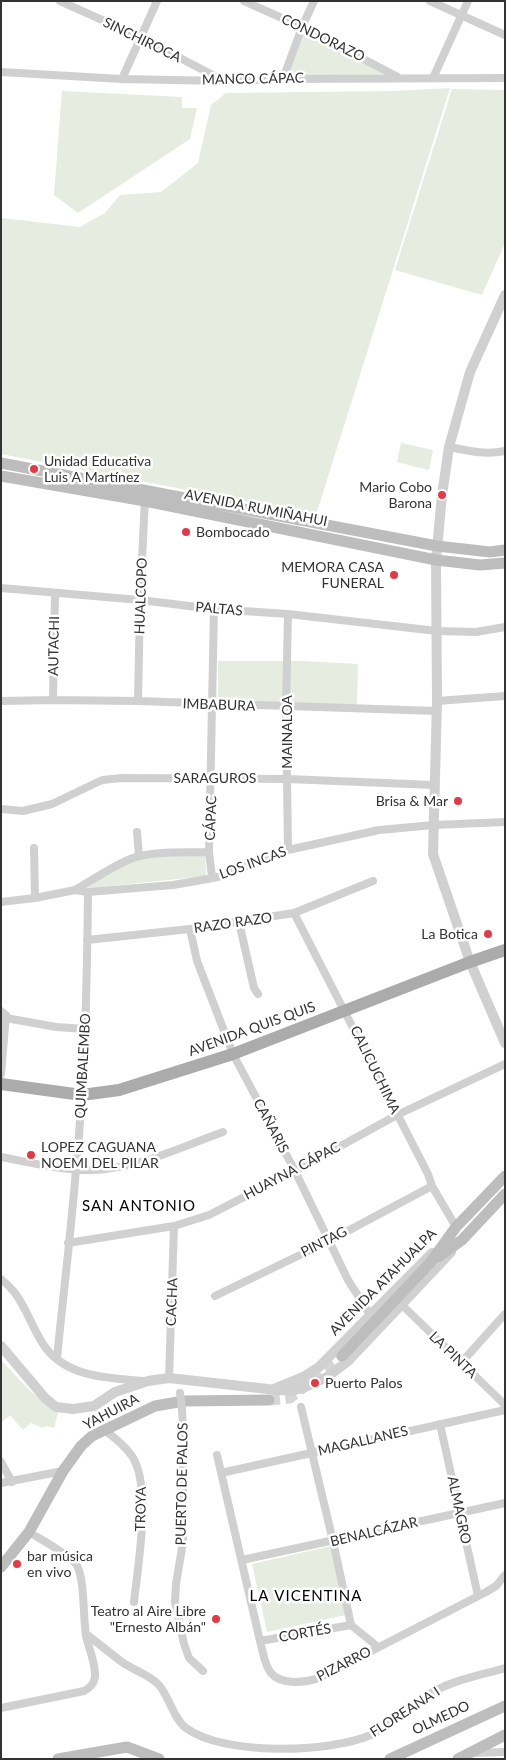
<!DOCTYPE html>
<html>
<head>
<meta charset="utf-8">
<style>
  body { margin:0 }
  #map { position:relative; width:506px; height:1760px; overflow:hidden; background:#fff; font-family:Lato,sans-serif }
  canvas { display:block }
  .frame { position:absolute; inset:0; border:2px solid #333; pointer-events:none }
</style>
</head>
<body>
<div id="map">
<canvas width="506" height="1760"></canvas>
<div class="frame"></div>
</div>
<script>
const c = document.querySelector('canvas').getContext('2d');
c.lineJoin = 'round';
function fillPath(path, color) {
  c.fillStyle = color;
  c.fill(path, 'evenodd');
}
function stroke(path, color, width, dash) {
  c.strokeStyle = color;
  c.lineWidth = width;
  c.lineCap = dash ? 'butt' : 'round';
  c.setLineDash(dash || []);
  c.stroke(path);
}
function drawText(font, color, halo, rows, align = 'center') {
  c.font = font + ' Lato,sans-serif';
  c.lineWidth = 5;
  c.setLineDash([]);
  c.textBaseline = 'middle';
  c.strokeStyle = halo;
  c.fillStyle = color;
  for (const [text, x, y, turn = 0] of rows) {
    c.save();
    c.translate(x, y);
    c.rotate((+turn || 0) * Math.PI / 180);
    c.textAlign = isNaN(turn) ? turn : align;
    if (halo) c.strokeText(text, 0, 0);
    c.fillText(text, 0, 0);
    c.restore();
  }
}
const green = new Path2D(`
  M304 31 391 75 286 77Z
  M450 88 316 515 1 454V218L80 227 105 213 120 195 161 192 198 163 211 105 226 93 393 91Z
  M452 89 505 90V243L482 295 395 270Z
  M62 91 182 97V108H197L190 139 78 213 54 195Z
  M401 443 433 450 429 470 397 462Z
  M218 661H301L358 664 357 705 218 700Z
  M205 849 206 876 91 888 79 885 134 854Z
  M1 1360 28 1389 58 1413 54 1428 46 1426 43 1428 31 1423 23 1430 10 1415 1 1423Z
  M331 1546 346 1615 267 1632 252 1564Z`);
const secondaryTunnel = new Path2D(`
  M269 1400 290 1398 342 1356`);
const minor = new Path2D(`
  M60 1 140 37 222 80
  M244 1 302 27 398 77
  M430 1 505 35
  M1 72 122 79 224 81 283 79 505 78
  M433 78 468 1
  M122 79 157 1
  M283 79 302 27 314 1
  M449 447C469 451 485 455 505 451
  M1 588 140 600 214 609 288 614 437 631 476 632 505 627
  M288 614 286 707 288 850
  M53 700 55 593
  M1 701 53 700 138 701 437 711
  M138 701 140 600 145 499
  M437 701 505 696
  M1 809 23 811 52 804 102 780 122 778 287 779 434 785
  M137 832 139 856
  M34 848 35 898
  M212 877 209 852 214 609
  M75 890C91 881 123 859 140 856 162 851 187 853 209 852
  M1 902 35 898 75 890 88 892 173 885 207 879 222 876 288 850 379 830 434 825 505 822
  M294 913 428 1174 432 1186 456 1227
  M239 922 254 988 258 994
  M190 929 197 961 233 1054 295 1171 348 1280 371 1316
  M87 940 190 929 294 913 373 881
  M1 1011 6 1015 1 1074
  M6 1018 56 1027 86 1029
  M1 1157C28 1162 65 1171 92 1170 137 1169 181 1147 223 1132
  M68 1243 174 1226 209 1215 295 1171 397 1115 505 1064
  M1 1279C6 1283 11 1288 15 1293 27 1309 33 1330 45 1347 68 1378 109 1378 144 1381
  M215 1296 329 1241 432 1186
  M401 1304 505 1405
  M57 1359C63 1296 71 1233 76 1169 85 1077 87 984 88 892
  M461 1363 505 1314
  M169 1378 174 1226
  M301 1407 333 1541 351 1625 378 1647
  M182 1409 183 1430V1542L176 1584 175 1602 184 1644 189 1658 203 1671
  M440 1424 478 1596
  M104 1430C114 1437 125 1446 132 1456 152 1486 138 1565 134 1602
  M217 1455 260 1641C266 1663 265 1681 294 1682 303 1682 312 1681 321 1677L486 1592 496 1586 505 1575
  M1 1462 12 1482
  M221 1473 505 1410
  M1 1483 63 1471
  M242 1560 505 1503
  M86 1634C98 1643 110 1653 122 1662 133 1670 148 1674 158 1684 169 1695 173 1719 186 1728 224 1756 328 1753 371 1735 394 1725 411 1705 433 1692 454 1680 481 1675 505 1668
  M260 1641 351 1625
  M1 1708 84 1691C90 1688 94 1684 95 1677 96 1664 89 1649 86 1636 83 1618 85 1577 76 1564 68 1554 40 1539 29 1532
  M472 1753 505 1752`);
const tertiary = new Path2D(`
  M505 295 470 372 449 447 442 495 436 560 437 701 433 854 470 962 505 1043
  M1 1346 45 1398 56 1407 73 1409 94 1406 115 1392 148 1381 169 1378 268 1389 291 1391 303 1388 327 1377 348 1361 451 1252
  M276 1388 305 1376 319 1367 432 1253`);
const secondary = new Path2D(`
  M1 463 437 546 490 552 505 550
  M1 476 145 501 436 560 480 565 505 563
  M438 1257 462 1240 505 1194
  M342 1356 430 1263 456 1227 505 1176
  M1 1567 29 1532 63 1471 81 1446 92 1436 155 1406 184 1401 269 1400
  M58 1759 127 1747 159 1759
  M390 1759 505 1706
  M458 1759 505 1735`);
const primary = new Path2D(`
  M1 1084 82 1095 119 1090 233 1054 470 962 505 950`);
const minorBridge = new Path2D(`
  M180 1393 182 1409`);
const markers = [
  [34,469,5,"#e63946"],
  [442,495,5,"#e63946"],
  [186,532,5,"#e63946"],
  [394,575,5,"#e63946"],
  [458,801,5,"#e63946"],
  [488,934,5,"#e63946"],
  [31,1155,5,"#e63946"],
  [315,1383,5,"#e63946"],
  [17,1564,5,"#e63946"],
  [216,1619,5,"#e63946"]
];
const streetNames = [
  ["CONDORAZO",323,38,26],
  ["SINCHIROCA",142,40,26],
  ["MANCO CÁPAC",253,79,-1],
  ["AVENIDA RUMIÑAHUI",256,508,11],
  ["HUALCOPO",141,596,-88],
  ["PALTAS",219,609,5],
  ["AUTACHI",54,646,-89],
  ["IMBABURA",219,705,2],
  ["MAINALOA",287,732,-90],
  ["SARAGUROS",215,778],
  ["CÁPAC",211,818,-88],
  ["LOS INCAS",253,863,-20],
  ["RAZO RAZO",233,923,-8],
  ["AVENIDA QUIS QUIS",252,1029,-20],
  ["QUIMBALEMBO",83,1066,-87],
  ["CALICUCHIMA",375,1070,64],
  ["CAÑARIS",271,1126,62],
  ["HUAYNA CÁPAC",292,1171,-28],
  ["PINTAG",324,1242,-27],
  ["AVENIDA ATAHUALPA",383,1282,-45],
  ["CACHA",172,1302,-88],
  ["LA PINTA",453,1355,44],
  ["YAHUIRA",111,1412,-28],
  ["MAGALLANES",363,1441,-13],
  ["PUERTO DE PALOS",182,1484,-89],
  ["TROYA",141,1509,-89],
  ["ALMAGRO",459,1510,78],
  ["BENALCÁZAR",374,1532,-13],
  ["CORTÉS",305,1633,-10],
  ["PIZARRO",344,1664,-27],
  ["FLOREANA I",405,1712,-33],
  ["OLMEDO",441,1718,-25]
];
const poiNames = [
  ["Unidad Educativa",44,461],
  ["Luis A Martínez",44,477],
  ["Mario Cobo",432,487,"right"],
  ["Barona",432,503,"right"],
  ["Bombocado",196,532],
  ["MEMORA CASA",384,567,"right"],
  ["FUNERAL",384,583,"right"],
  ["Brisa & Mar",448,801,"right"],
  ["La Botica",478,934,"right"],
  ["LOPEZ CAGUANA",41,1147],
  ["NOEMI DEL PILAR",41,1163],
  ["Puerto Palos",325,1383],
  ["bar música",27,1556],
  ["en vivo",27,1572],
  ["Teatro al Aire Libre",206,1611,"right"],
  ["\"Ernesto Albán\"",206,1627,"right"]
];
const neighbourhoodNames = [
  ["SAN ANTONIO",139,1206],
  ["LA VICENTINA",306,1596]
];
fillPath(green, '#e6ecdf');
stroke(secondaryTunnel, '#d6d6d6', 11, [11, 5.5]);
stroke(minor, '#d0d0d0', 8);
stroke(tertiary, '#d0d0d0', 10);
stroke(secondary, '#bdbdbd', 11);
stroke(primary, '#ababab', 12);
stroke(minorBridge, '#d0d0d0', 8);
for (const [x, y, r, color] of markers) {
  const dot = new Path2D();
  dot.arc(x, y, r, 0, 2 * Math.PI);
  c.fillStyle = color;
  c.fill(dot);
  stroke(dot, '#fff', 2);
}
drawText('14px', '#333', '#fff', streetNames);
drawText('14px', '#333', '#fff', poiNames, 'left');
c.letterSpacing = '1px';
drawText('15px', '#000', '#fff', neighbourhoodNames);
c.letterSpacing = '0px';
</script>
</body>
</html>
